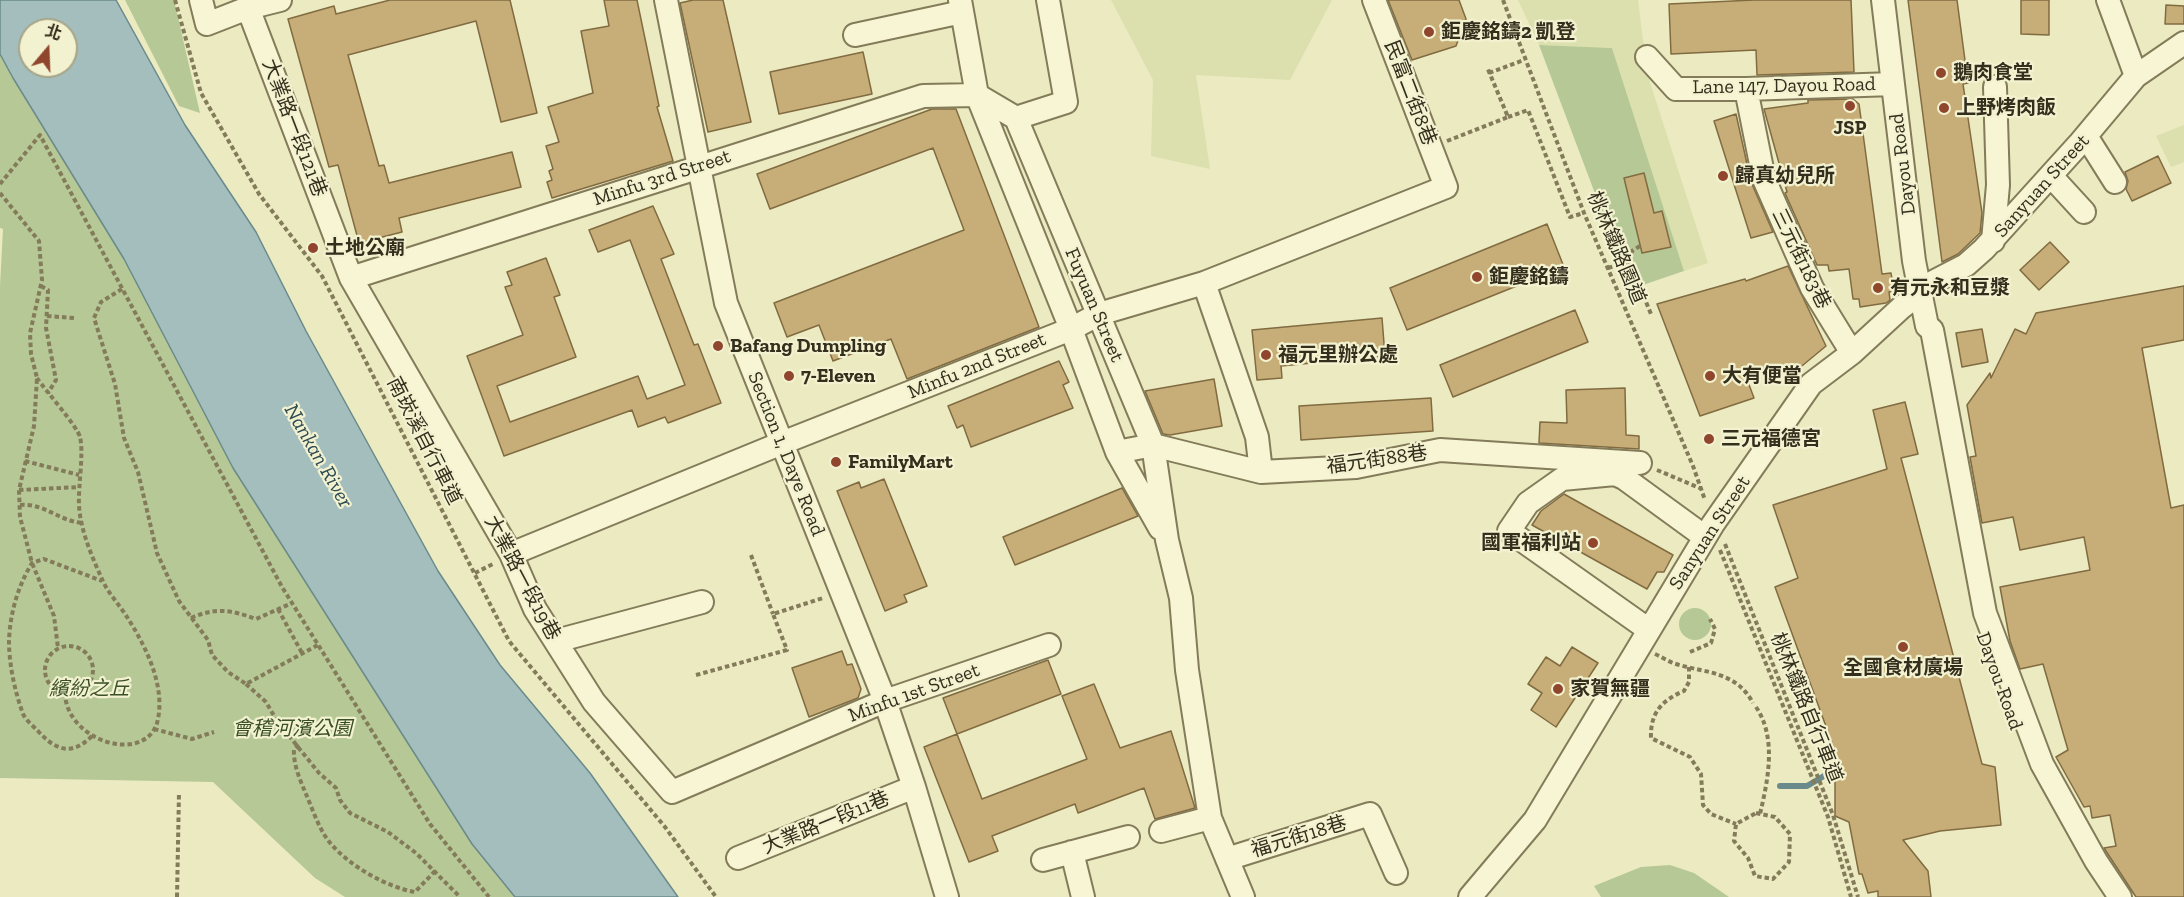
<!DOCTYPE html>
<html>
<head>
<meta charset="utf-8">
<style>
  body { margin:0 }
  #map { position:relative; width:2184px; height:897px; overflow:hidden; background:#ebeac1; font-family:"Zilla Slab","Noto Sans TC",serif }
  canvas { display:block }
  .north { position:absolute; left:18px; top:18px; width:60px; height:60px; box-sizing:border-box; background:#f3f2d0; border:2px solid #a7a488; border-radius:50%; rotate:19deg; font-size:16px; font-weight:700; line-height:24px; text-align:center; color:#342e1d }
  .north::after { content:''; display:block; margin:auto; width:21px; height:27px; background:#8f462d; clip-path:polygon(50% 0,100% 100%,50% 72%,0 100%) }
</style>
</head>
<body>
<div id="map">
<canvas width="2184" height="897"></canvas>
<div class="north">北</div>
</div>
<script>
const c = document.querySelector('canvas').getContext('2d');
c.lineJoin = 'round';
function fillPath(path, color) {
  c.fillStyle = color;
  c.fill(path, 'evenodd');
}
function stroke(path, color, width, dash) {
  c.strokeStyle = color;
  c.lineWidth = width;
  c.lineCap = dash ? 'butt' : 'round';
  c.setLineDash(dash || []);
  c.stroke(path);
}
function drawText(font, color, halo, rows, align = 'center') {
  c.font = font + ' "Zilla Slab","Noto Sans TC",serif';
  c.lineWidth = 4.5;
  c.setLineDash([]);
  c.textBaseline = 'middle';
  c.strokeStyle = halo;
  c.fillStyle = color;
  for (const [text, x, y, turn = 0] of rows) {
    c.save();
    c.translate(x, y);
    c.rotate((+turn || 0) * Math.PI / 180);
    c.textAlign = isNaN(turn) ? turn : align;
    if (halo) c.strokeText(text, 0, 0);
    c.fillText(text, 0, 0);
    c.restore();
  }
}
const farmland = new Path2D(`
  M1111 0H1332L1290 80 1196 75 1210 169 1151 156 1153 80Z
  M1518 0H1638L1647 73 1708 263 1684 271 1612 48 1539 45Z
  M2184 125V162L2171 167 2156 136Z`);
const green = new Path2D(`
  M125 0H174L200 113 179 106Z
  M1539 45 1612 48 1684 271 1631 289ZM1644 173 1654 213 1662 212 1671 246 1643 253 1624 178Z
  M0 54 124 259 233 468 472 844 515 897H345L315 878 213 782 0 778V286L3 229 0 228Z
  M1679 624a16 16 0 1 1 32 0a16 16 0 1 1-32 0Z
  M1670 865 1694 873 1729 897H1601L1594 886 1641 867Z`);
const water = new Path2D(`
  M0 0H116L185 125 256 232 306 331 438 571 500 665 590 773 678 897H515L472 844 233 468 124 259 13 78 0 54ZM30 30H66V66H30Z`);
const stream = new Path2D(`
  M1780 786H1807L1829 773`);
const building = new Path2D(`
  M390 0H510L537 113 501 122 476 21 348 55 379 166 384 165 389 183 512 152 521 187 399 218 402 232 359 243 338 165 329 167 288 19 334 6 336 14Z
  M604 0H637L659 106 657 107 673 161 552 198 547 182 552 180 549 171 553 169 546 146 559 142 548 107 593 93 581 31 609 26Z
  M693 0H723L751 122 708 132 680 3Z
  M1388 0H1459L1466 19 1456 46 1412 60Z
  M1754 0H1851L1854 72 1757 75 1756 50 1671 54 1669 4Z
  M1908 0H1957L1968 83 1963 84 1982 213 1980 233 1958 254 1942 262Z
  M2021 0H2049V35L2021 34Z
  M2166 5 2184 6V24H2165Z
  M863 52 872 94 779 114 770 72Z
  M1853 99 1859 104 1882 274 1891 273 1894 291 1889 292 1890 300 1886 303 1860 307 1859 299H1853L1849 269 1829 271 1828 265H1817L1785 193 1787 192 1764 109 1808 103V100Z
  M932 109H956L1039 327 907 379 891 339 833 361 819 325 787 337 774 303 964 230 933 148 770 209 757 174Z
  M1736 114 1751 182 1773 232 1751 238 1714 121Z
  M2158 156 2171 183 2132 201 2126 189 2128 181 2125 172Z
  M1644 173 1654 213 1662 211 1671 247 1642 253 1624 178Z
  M653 206 674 254 661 259 694 345 698 344 721 403 668 423 665 417 638 427 632 410 504 456 467 356 523 335 505 287 512 285 507 272 546 258 560 295 554 297 576 357 497 386 510 422 638 376 647 399 685 385 630 240 598 252 589 230Z
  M1547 224 1564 267 1407 330 1390 288Z
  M2050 242 2069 262 2039 290 2020 270Z
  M1788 266 1826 346 1791 375 1742 366 1754 398 1700 416 1657 304 1745 279 1746 281Z
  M2184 286V340L2142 348 2171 508 2184 505V897H2136L2104 848 2116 846 2110 815 2092 818 2090 806 2084 807 2056 757 2068 750 2043 664 2020 669 2010 641 2000 587 2090 570 2084 537 2020 550 2013 517 1982 523 1970 457 1976 456 1967 405 1990 373 1991 378 2015 329 2026 334 2036 313Z
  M1575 310 1588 342 1453 397 1440 365Z
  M1382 318 1385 356 1281 366 1282 378 1257 380 1252 330Z
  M1982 329 1988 362 1962 367 1956 333Z
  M1059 361 1069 382 1063 385 1073 408 971 447 963 425 957 428 948 406Z
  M1214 379 1222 426 1170 435 1163 434 1145 391Z
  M1625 388 1626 435 1639 436V449L1539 443 1540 422 1567 423 1566 390Z
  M1431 398 1433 431 1301 440 1299 406Z
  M1905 402 1918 454 1901 458 1982 764 1995 767 2001 825 1940 831 1903 840 1928 871 1931 897H1878V891L1868 893 1862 874H1859L1849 822 1835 816V751L1775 587 1798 578 1773 505 1887 469 1873 410Z
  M884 479 927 586 904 595 907 602 885 611 837 491 859 482 861 488Z
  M1122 488 1138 516 1015 565 1003 537Z
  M1564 494 1673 555 1664 572H1657L1647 589 1532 525 1541 511Z
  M1572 647 1598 663 1556 727 1531 710 1542 693 1528 684 1546 657 1560 666Z
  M842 651 847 665 852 664 861 689 858 698 809 717 792 668Z
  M1048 660 1061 694 957 734 943 698Z
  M1094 684 1120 748 1171 731 1195 808 1155 819 1144 788 1078 813 1075 804 992 836 998 851 969 862 924 747 957 734 982 799 1087 759 1062 696Z`);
const path = new Path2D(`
  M175 0 201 93 259 194 322 276 509 641 665 827 716 897
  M1503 0 1584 213 1693 466 1705 500
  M1489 73 1524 60
  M1508 117 1528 110 1570 217 1584 213
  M1447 141 1508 117 1487 67
  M0 184 40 135 282 587 430 824 489 897
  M0 193 39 241 42 280 30 333 31 354 37 378 34 426 19 490 20 517 32 563 54 616 58 648
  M1629 261 1651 314
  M1608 268 1629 261 1632 251 1640 246
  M41 286 48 290 46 328 56 380 48 393
  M122 289 101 302 94 318 115 384 124 438 138 472 157 553 179 601 208 640 212 655 228 672 246 684 318 645
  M47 316 74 318
  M37 378C45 390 77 426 80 437 84 453 78 487 79 505 80 529 92 557 102 579 107 592 119 604 127 617 145 645 165 684 158 719 149 765 69 744 65 695
  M25 461 79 475
  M1657 470 1702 489
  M19 490 79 487
  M20 505C45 503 58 521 83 523
  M1725 544 1833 815 1858 897
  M1720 550 1828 817 1851 897
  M751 555 773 614
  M475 573 495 563
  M278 609 302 653
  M191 618C216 607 231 610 256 619L292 603
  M45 670a24 24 0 1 1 48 0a24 24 0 1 1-48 0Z
  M1690 652 1711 643 1715 629 1710 619
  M1655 654C1662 657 1669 662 1676 664 1705 673 1736 671 1753 703
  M1689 667V682L1684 691C1662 700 1650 713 1651 738L1690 757 1701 774 1703 805 1711 814 1736 824
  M696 675 787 650 773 614 823 598
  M246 684 266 702 277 721 319 773 336 788 340 800 350 813 388 832 416 853 460 897
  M1756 707C1777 738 1768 780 1760 814
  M154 729 192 739 214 732
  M92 736C72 756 56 751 38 731 33 726 26 720 23 714 15 692 9 665 9 641 10 613 18 586 32 563L44 559 102 581
  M299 745 294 749C293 764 300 780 306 794 313 810 319 830 331 844 350 866 386 887 415 892L436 870
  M1756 813 1775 817 1790 834 1789 862 1773 879 1755 876 1748 858 1734 841 1736 824Z
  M177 897 179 792`);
const minor = new Path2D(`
  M201 0 207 24 248 8
  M280 0 248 8 351 278 511 554 535 609 594 702 672 792 885 701 1049 645
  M666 0 726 303 885 701 914 787 947 897
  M960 0 977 95 1071 329 1117 452 1160 528
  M1883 0 1914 261 1927 326 1932 330 1985 613 2042 764 2096 861 2120 897
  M2108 0 2136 76
  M855 35 962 12
  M1647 57 1676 89H1746L1893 84
  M1746 89 1764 179 1812 288 1852 353
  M977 95 1016 118 1153 445 1167 540 1181 598 1187 670 1210 818 1243 897
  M1016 118 1066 102 1048 0
  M2086 136 2115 182
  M2051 176 2084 212
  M1993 241 1998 185 1995 87
  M351 278 923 96 977 95
  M1204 283 1257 437 1261 472
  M1117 452 1153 445 1261 472 1356 467 1440 450 1640 463
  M511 554 782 443 1071 329 1099 314 1204 283 1446 187 1374 0
  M1649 630 1509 531 1528 503 1562 479 1615 474 1624 478 1705 537
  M556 641 702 602
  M1161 831 1210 818
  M1072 852 1083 897
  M738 858 914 787
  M1227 859 1370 814 1396 873
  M1043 860 1128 837
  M1470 897 1535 820 1713 524 1811 384 1852 353 1902 307 1935 281 1966 265 1984 249 2079 144 2136 76 2184 43`);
const markers = [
  [1429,32,6,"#8f462d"],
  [1941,73,6,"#8f462d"],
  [1850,106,6,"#8f462d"],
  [1944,108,6,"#8f462d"],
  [1723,176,6,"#8f462d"],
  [313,248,6,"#8f462d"],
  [1477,277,6,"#8f462d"],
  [1878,288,6,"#8f462d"],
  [718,346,6,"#8f462d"],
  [1266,355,6,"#8f462d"],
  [789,376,6,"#8f462d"],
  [1710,376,6,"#8f462d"],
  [1709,439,6,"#8f462d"],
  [836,462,6,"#8f462d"],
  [1593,543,6,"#8f462d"],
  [1903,647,6,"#8f462d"],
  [1558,689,6,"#8f462d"]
];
const poiNames = [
  ["鉅慶銘鑄2 凱登",1441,32],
  ["鵝肉食堂",1953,73],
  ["上野烤肉飯",1956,108],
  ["JSP",1850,128,"center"],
  ["歸真幼兒所",1735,176],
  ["土地公廟",325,248],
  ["鉅慶銘鑄",1489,277],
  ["有元永和豆漿",1890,288],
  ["Bafang Dumpling",730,346],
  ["福元里辦公處",1278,355],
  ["7-Eleven",801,376],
  ["大有便當",1722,376],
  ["三元福德宮",1721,439],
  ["FamilyMart",848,462],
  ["國軍福利站",1581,543,"right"],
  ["全國食材廣場",1903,668,"center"],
  ["家賀無疆",1570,689]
];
const streetNames = [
  ["Lane 147, Dayou Road",1784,86,-1],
  ["民富二街8巷",1410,93,69],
  ["大業路一段121巷",294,128,69],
  ["Dayou Road",1903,164,-97],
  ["Minfu 3rd Street",662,178,-18],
  ["Sanyuan Street",2042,186,-48],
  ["桃林鐵路園道",1616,248,67],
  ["三元街183巷",1801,259,64],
  ["Fuyuan Street",1094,305,67],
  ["Minfu 2nd Street",977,366,-22],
  ["南崁溪自行車道",424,441,63],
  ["Section 1, Daye Road",786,454,68],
  ["福元街88巷",1377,460,-8],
  ["Sanyuan Street",1710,533,-57],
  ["大業路一段19巷",522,578,62],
  ["Dayou Road",1999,681,70],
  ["Minfu 1st Street",914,693,-20],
  ["桃林鐵路自行車道",1806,708,68],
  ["大業路一段11巷",826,823,-22],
  ["福元街18巷",1299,837,-17]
];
const parkNames = [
  ["繽紛之丘",89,689],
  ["會稽河濱公園",292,729]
];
const waterNames = [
  ["Nankan River",318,456,60]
];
fillPath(farmland, '#dbe0ae');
fillPath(green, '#b5c895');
fillPath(water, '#a3bebd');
stroke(water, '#6b8a8b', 1.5);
stroke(stream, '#6b8a8b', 6);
fillPath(building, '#c7ae78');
stroke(building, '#816b41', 1.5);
stroke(minor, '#837b59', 26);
stroke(path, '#837b59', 4, [4.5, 3]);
stroke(minor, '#f7f5d3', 22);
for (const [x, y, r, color] of markers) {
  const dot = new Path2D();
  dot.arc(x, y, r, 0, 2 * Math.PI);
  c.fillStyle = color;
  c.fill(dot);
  stroke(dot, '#f3f2d0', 2);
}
drawText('bold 20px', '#342e1d', '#f3f2d0', poiNames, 'left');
drawText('20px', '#342e1d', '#f3f2d0', streetNames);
drawText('italic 20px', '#394f25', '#f3f2d0', parkNames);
drawText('italic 21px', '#2d4b53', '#f3f2d0', waterNames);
</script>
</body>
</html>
